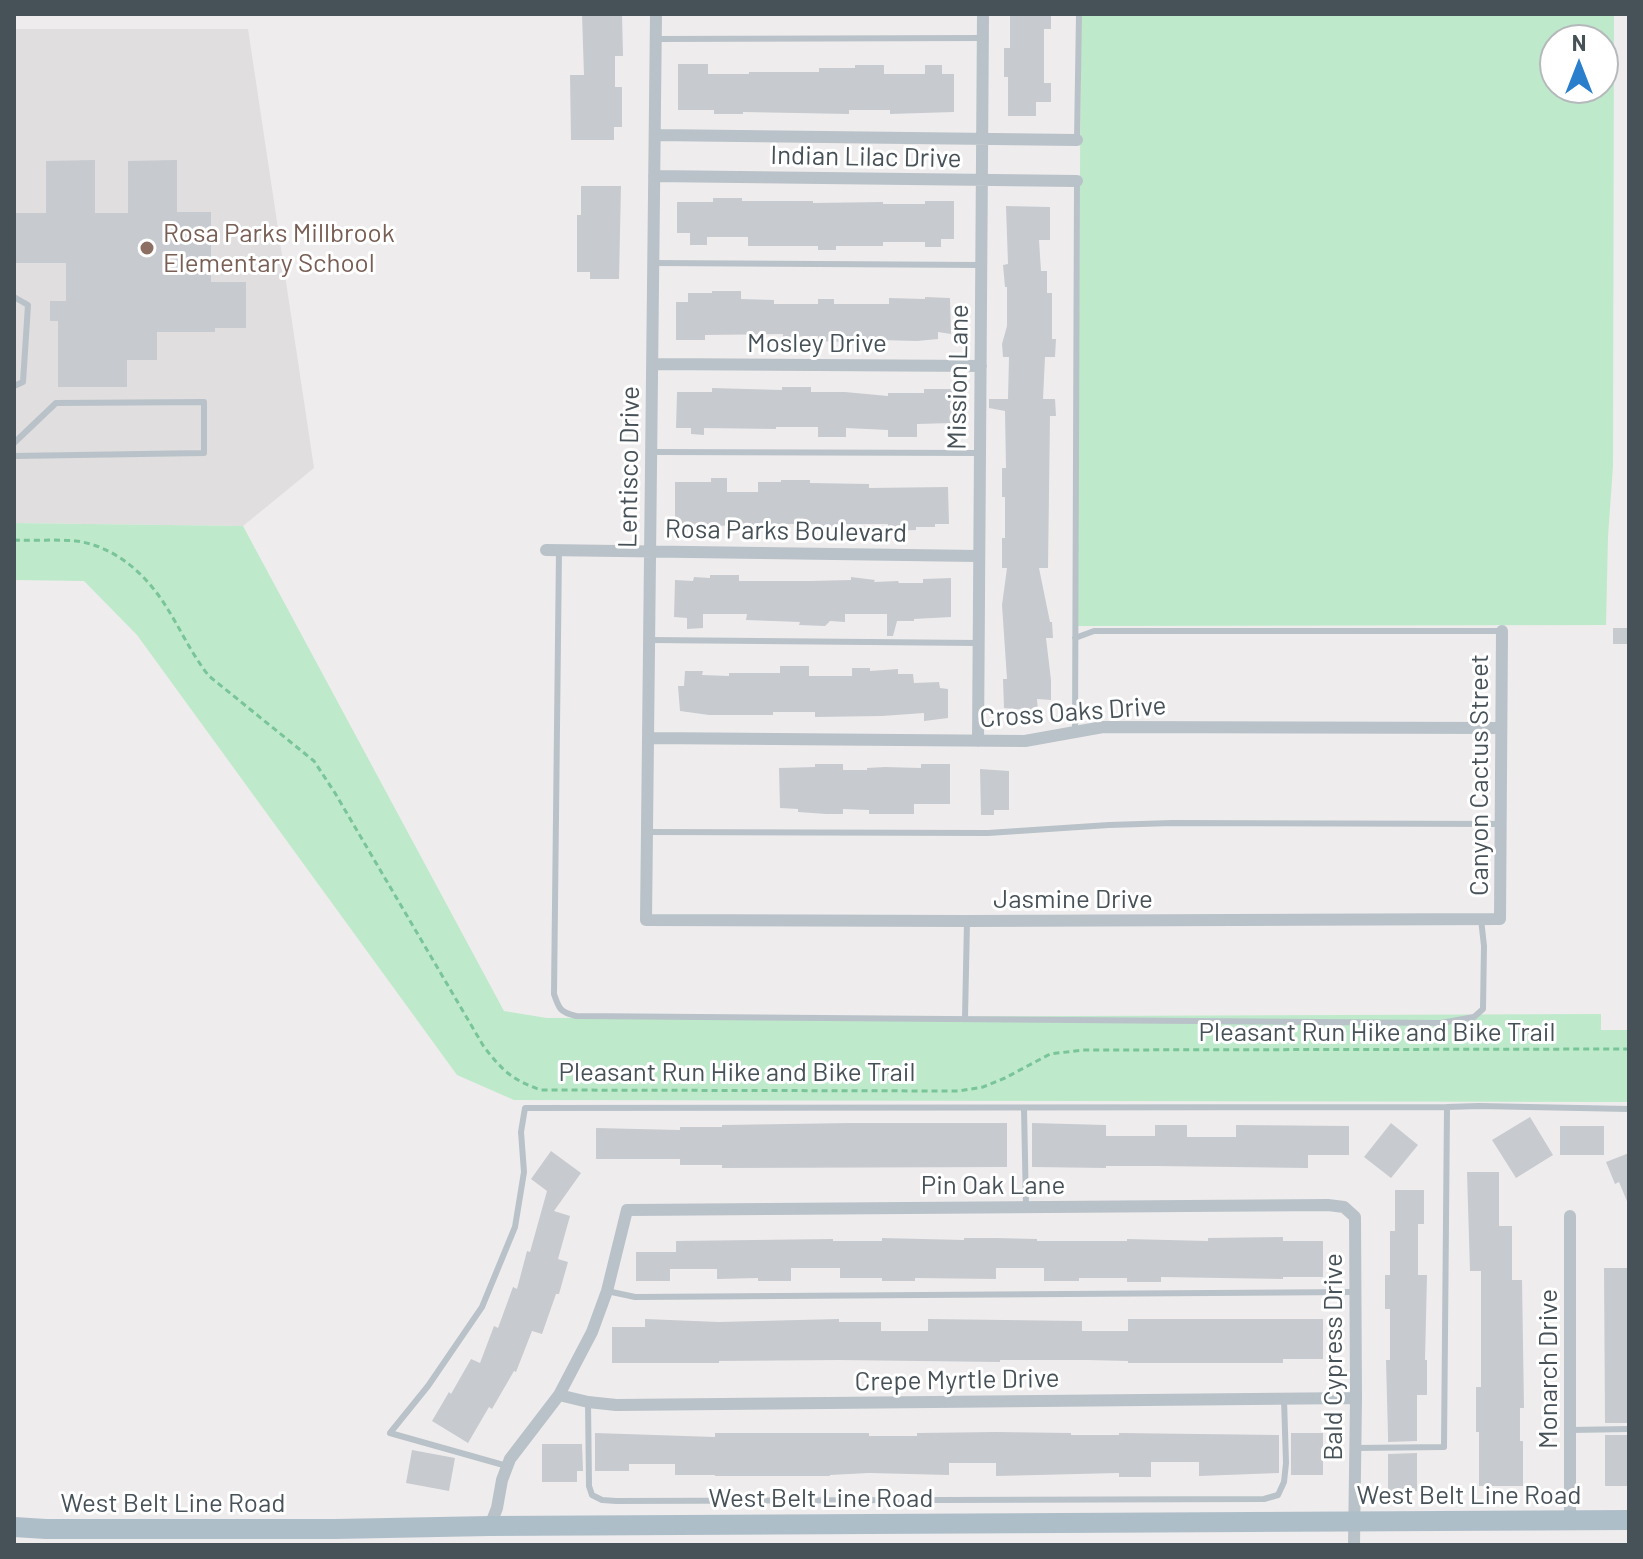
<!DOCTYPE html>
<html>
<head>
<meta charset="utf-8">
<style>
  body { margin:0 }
  #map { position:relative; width:1643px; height:1559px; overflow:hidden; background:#efeced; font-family:Barlow,sans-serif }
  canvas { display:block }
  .frame { position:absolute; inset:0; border:16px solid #475158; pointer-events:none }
  .north { position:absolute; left:1539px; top:24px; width:80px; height:80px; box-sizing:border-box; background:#fff; border:2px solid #b5b9bc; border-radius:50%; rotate:0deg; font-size:22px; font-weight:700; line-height:32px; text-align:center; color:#475158 }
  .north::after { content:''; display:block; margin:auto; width:28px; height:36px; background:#297fcc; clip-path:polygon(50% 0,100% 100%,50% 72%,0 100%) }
</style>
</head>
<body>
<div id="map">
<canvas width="1643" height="1559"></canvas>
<div class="frame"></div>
<div class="north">N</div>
</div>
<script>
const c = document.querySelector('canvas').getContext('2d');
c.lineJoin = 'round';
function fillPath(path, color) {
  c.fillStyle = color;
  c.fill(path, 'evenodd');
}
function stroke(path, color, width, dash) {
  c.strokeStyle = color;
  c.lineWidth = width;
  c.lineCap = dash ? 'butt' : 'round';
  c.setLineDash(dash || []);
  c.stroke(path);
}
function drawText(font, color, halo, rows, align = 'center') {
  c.font = font + ' Barlow,sans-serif';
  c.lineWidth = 6;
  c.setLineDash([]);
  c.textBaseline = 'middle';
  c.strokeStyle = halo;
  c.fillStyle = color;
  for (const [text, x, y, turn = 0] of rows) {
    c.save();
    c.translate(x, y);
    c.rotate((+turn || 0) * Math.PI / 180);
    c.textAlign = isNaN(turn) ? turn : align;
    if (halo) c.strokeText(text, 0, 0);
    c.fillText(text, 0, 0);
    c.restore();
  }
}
const education = new Path2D(`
  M14 29H248L314 468 243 526 14 523Z`);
const green = new Path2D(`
  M1081 14H1614L1613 466 1608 537 1606 625 1077 626ZM1555 40H1603V88H1555Z
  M14 523 243 526 504 1011 547 1018 1601 1014V1030H1629V1102L514 1100 457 1075 137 635 84 581 14 580Z`);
const building = new Path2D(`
  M582 14H622L623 56H615V87H622V127H614V140H571L570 75H584Z
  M1010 14H1051V29H1044V83H1051V102H1036V116H1008V77H1004V48H1010Z
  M678 64H708V74H749V72H819V68H855V65H884V74H925V65H942V74H954V112L890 114V110H849V114L743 112V114H714V110H678Z
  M95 160V213H128V161L177 160V212H211V282H246V328H215V332H157V360H127V387H58V321H50V301H66V263H14V213H46V161Z
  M581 186H621L619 279H590V272H577V215H581Z
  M713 198H742V201H813V203L883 202V204H925V201H954V239H941V247H925V242H883V246H836V250H818V246H748V237H707V245H690V233H677V202H713Z
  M1006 206 1050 207V240H1039L1041 271H1047V293H1052V339H1056L1055 357H1045L1043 399H1055L1056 416H1050L1048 568H1039L1050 622H1052L1053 638H1046L1051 680V700L1037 699 1038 711 1004 708 1003 679H1007L1002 605 1007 568H1002V538H1005V497H1002V468H1006L1005 411 989 408V399H1008L1009 357H1003L1002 344 1007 326V287H1005L1003 265 1008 264Z
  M712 291H741V299L774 300V304H818V299H834V304H889V298L925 299V297L950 298 951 334 938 332V339L917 341 842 339V342L818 341V336L783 337V334L705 335V340H676V302H688V293H712Z
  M782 387H811V392H845L888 396V393H924V389H952L953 423 917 424V437H888V430L846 428V437H818V427H776V429L704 428V435L691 434V428H676L677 392H712V388L782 390Z
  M711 478H727V492H758V482H781V480H810V483L869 484V488L948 487 949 524H935V527H916V530L887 531 888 524H845V528H817V524H775V528H746V525L675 527V482H711Z
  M710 575H739V581H810L851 580V577L875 580 874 582 898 581 899 583H923V579L951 578V617L914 619V621H897L893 636H887V614H845V622L830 621 825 626 799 625 800 622 746 620 747 614H703V628L687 629V618L674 617 675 580 693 581 694 577 710 578Z
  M1613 628H1629V644H1613Z
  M780 666H809V676H852V668H870V671L898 669V674H913L914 683 939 682 940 688 948 689V718L924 721V713L882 716 815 717V712H773V715H709L680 711 678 686H684L685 671H703L702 675 729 676V673H780Z
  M815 764H843V770H867V768L885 767 921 768V764H950V804H914V814H869V810L843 809V814H826L798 812V809L780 808 779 768 815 767Z
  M980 769 1009 771V810H994V815H981Z
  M1530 1117 1553 1155 1516 1178 1492 1140Z
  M851 1123H1007V1167L722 1168V1165H680V1159H596V1128L680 1130V1127H722V1125Z
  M1032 1123 1106 1125V1136H1155V1125H1187V1137H1236V1125L1349 1126V1155H1308V1168L1155 1166H1106V1168L1032 1167Z
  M1391 1123 1418 1145 1391 1178 1364 1157Z
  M1560 1126H1604V1155H1560Z
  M551 1151 581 1173 554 1211 570 1216 558 1259 568 1262 559 1294H556L542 1334 532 1331 516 1372 514 1371 492 1409 489 1407 468 1443 432 1421 449 1392 451 1394 471 1359 480 1363 494 1326 498 1328 513 1287 517 1289 527 1251 530 1252 547 1191 531 1179Z
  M1629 1153V1206L1619 1182 1615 1184 1606 1162Z
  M1467 1172H1499V1226H1512V1280H1522L1524 1408H1520V1441H1523V1486H1479V1432H1476V1387H1481V1271H1470Z
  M1395 1190H1424V1224H1418V1275H1427L1425 1360H1427V1395H1417V1441L1388 1442V1436L1386 1360H1390V1309H1385V1275H1390V1231H1395Z
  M1283 1237V1241H1323V1277H1283V1279L1161 1277V1282H1127V1278H1079V1281H1044V1268H996V1279L915 1278V1281H882V1278H840V1268H791V1281H758V1278L717 1279V1269H670V1281H636V1252H676V1241L833 1239V1241H882V1238L964 1240V1238H996L1037 1239V1241H1127V1239L1208 1241V1238Z
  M1604 1268H1629V1423H1605Z
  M645 1319 719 1322 839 1319V1322H881V1331H928V1319L1082 1321V1331H1128V1319H1323V1359H1283V1363H1128V1361L1088 1360H1000V1362L839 1360 719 1361V1363H612V1327H645Z
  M996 1432 1071 1433V1435H1119V1433L1279 1435V1473L1199 1476V1462H1151V1477H1119V1473L996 1476V1463H949V1475L869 1473 830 1475V1476H715V1475H675V1464H629V1471H595V1433L715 1437V1433H869V1436H917V1433Z
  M1291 1433H1323V1475H1291Z
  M1605 1435H1629V1486H1605Z
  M542 1444H582L583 1471H577V1482H542Z
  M412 1450 455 1458 449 1491 406 1483Z
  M1417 1453V1491H1388V1454Z`);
const path = new Path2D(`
  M14 540C34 541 56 539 76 541 115 546 147 575 167 608 181 630 192 655 209 676L314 761 335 793 484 1047C503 1071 512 1080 541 1090L959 1091 983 1087 1005 1078 1050 1054 1083 1050 1629 1049`);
const lane = new Path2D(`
  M656 39 983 38
  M1077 140 1079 14
  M653 263 982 265
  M14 297 28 305 23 382 14 386
  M14 443 56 403 204 402V453L14 456
  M652 452 980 453
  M559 550 554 994C559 1009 560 1012 576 1016L1441 1023 1474 1017 1483 1009 1484 946 1481 919
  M1075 638 1094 631H1502
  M650 640 978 643
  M1075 733 1077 181
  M648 832 988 833 1109 825 1172 823 1500 824
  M965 1018 967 921
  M1447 1107 1479 1106 1629 1109
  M1024 1108 1026 1207
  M607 1291 635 1297 1355 1292
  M588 1402 589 1486 592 1495 602 1500 616 1501 1264 1499 1278 1495 1284 1482 1286 1463 1284 1399
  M1570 1430 1629 1429
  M507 1466 390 1433 428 1386 482 1307 515 1227 524 1172 521 1132 525 1108 1447 1107 1444 1447 1355 1448`);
const street = new Path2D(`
  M656 14 646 920 967 921 1500 919 1502 631
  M655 135 1077 140
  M654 176 1077 181
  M652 364 981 366
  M546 550 978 556
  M649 738 1025 741 1103 727 1500 728
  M978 741 983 14
  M559 1395 588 1402 616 1405 1356 1398
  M1570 1521V1216
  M490 1526 497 1508 502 1480 510 1459 559 1395 592 1332 607 1291 627 1210 1328 1205 1344 1207 1355 1217 1356 1398 1354 1545`);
const primary = new Path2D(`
  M14 1527 46 1529H335L490 1526 1629 1520`);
const markers = [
  [147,248,8,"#8d6e63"]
];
const streetNames = [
  ["Indian Lilac Drive",866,157,1],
  ["Mosley Drive",817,343],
  ["Mission Lane",958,377,-89],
  ["Lentisco Drive",629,467,-89],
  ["Rosa Parks Boulevard",786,531,1],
  ["Cross Oaks Drive",1073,712,-4],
  ["Canyon Cactus Street",1479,775,-90],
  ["Jasmine Drive",1073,899],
  ["Pleasant Run Hike and Bike Trail",1377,1032],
  ["Pleasant Run Hike and Bike Trail",737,1072],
  ["Pin Oak Lane",993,1185],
  ["Bald Cypress Drive",1333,1357,-90],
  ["Monarch Drive",1548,1369,-90],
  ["Crepe Myrtle Drive",957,1380,-1],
  ["West Belt Line Road",1469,1495],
  ["West Belt Line Road",821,1498],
  ["West Belt Line Road",173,1503]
];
const educationNames = [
  ["Rosa Parks Millbrook",163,233],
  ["Elementary School",163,263]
];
fillPath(education, '#e0dede');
fillPath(green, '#beeacb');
fillPath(building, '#c7cacf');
stroke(path, '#79c498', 3, [6, 4]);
stroke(lane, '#b9c2c8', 6);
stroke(street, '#b9c2c8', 12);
stroke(primary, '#aebec9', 20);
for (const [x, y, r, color] of markers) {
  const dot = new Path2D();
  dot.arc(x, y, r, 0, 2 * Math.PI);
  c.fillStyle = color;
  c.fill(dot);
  stroke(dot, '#fff', 3);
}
drawText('26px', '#475158', '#fff', streetNames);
drawText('26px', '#785e54', '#fff', educationNames, 'left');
</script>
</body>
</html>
